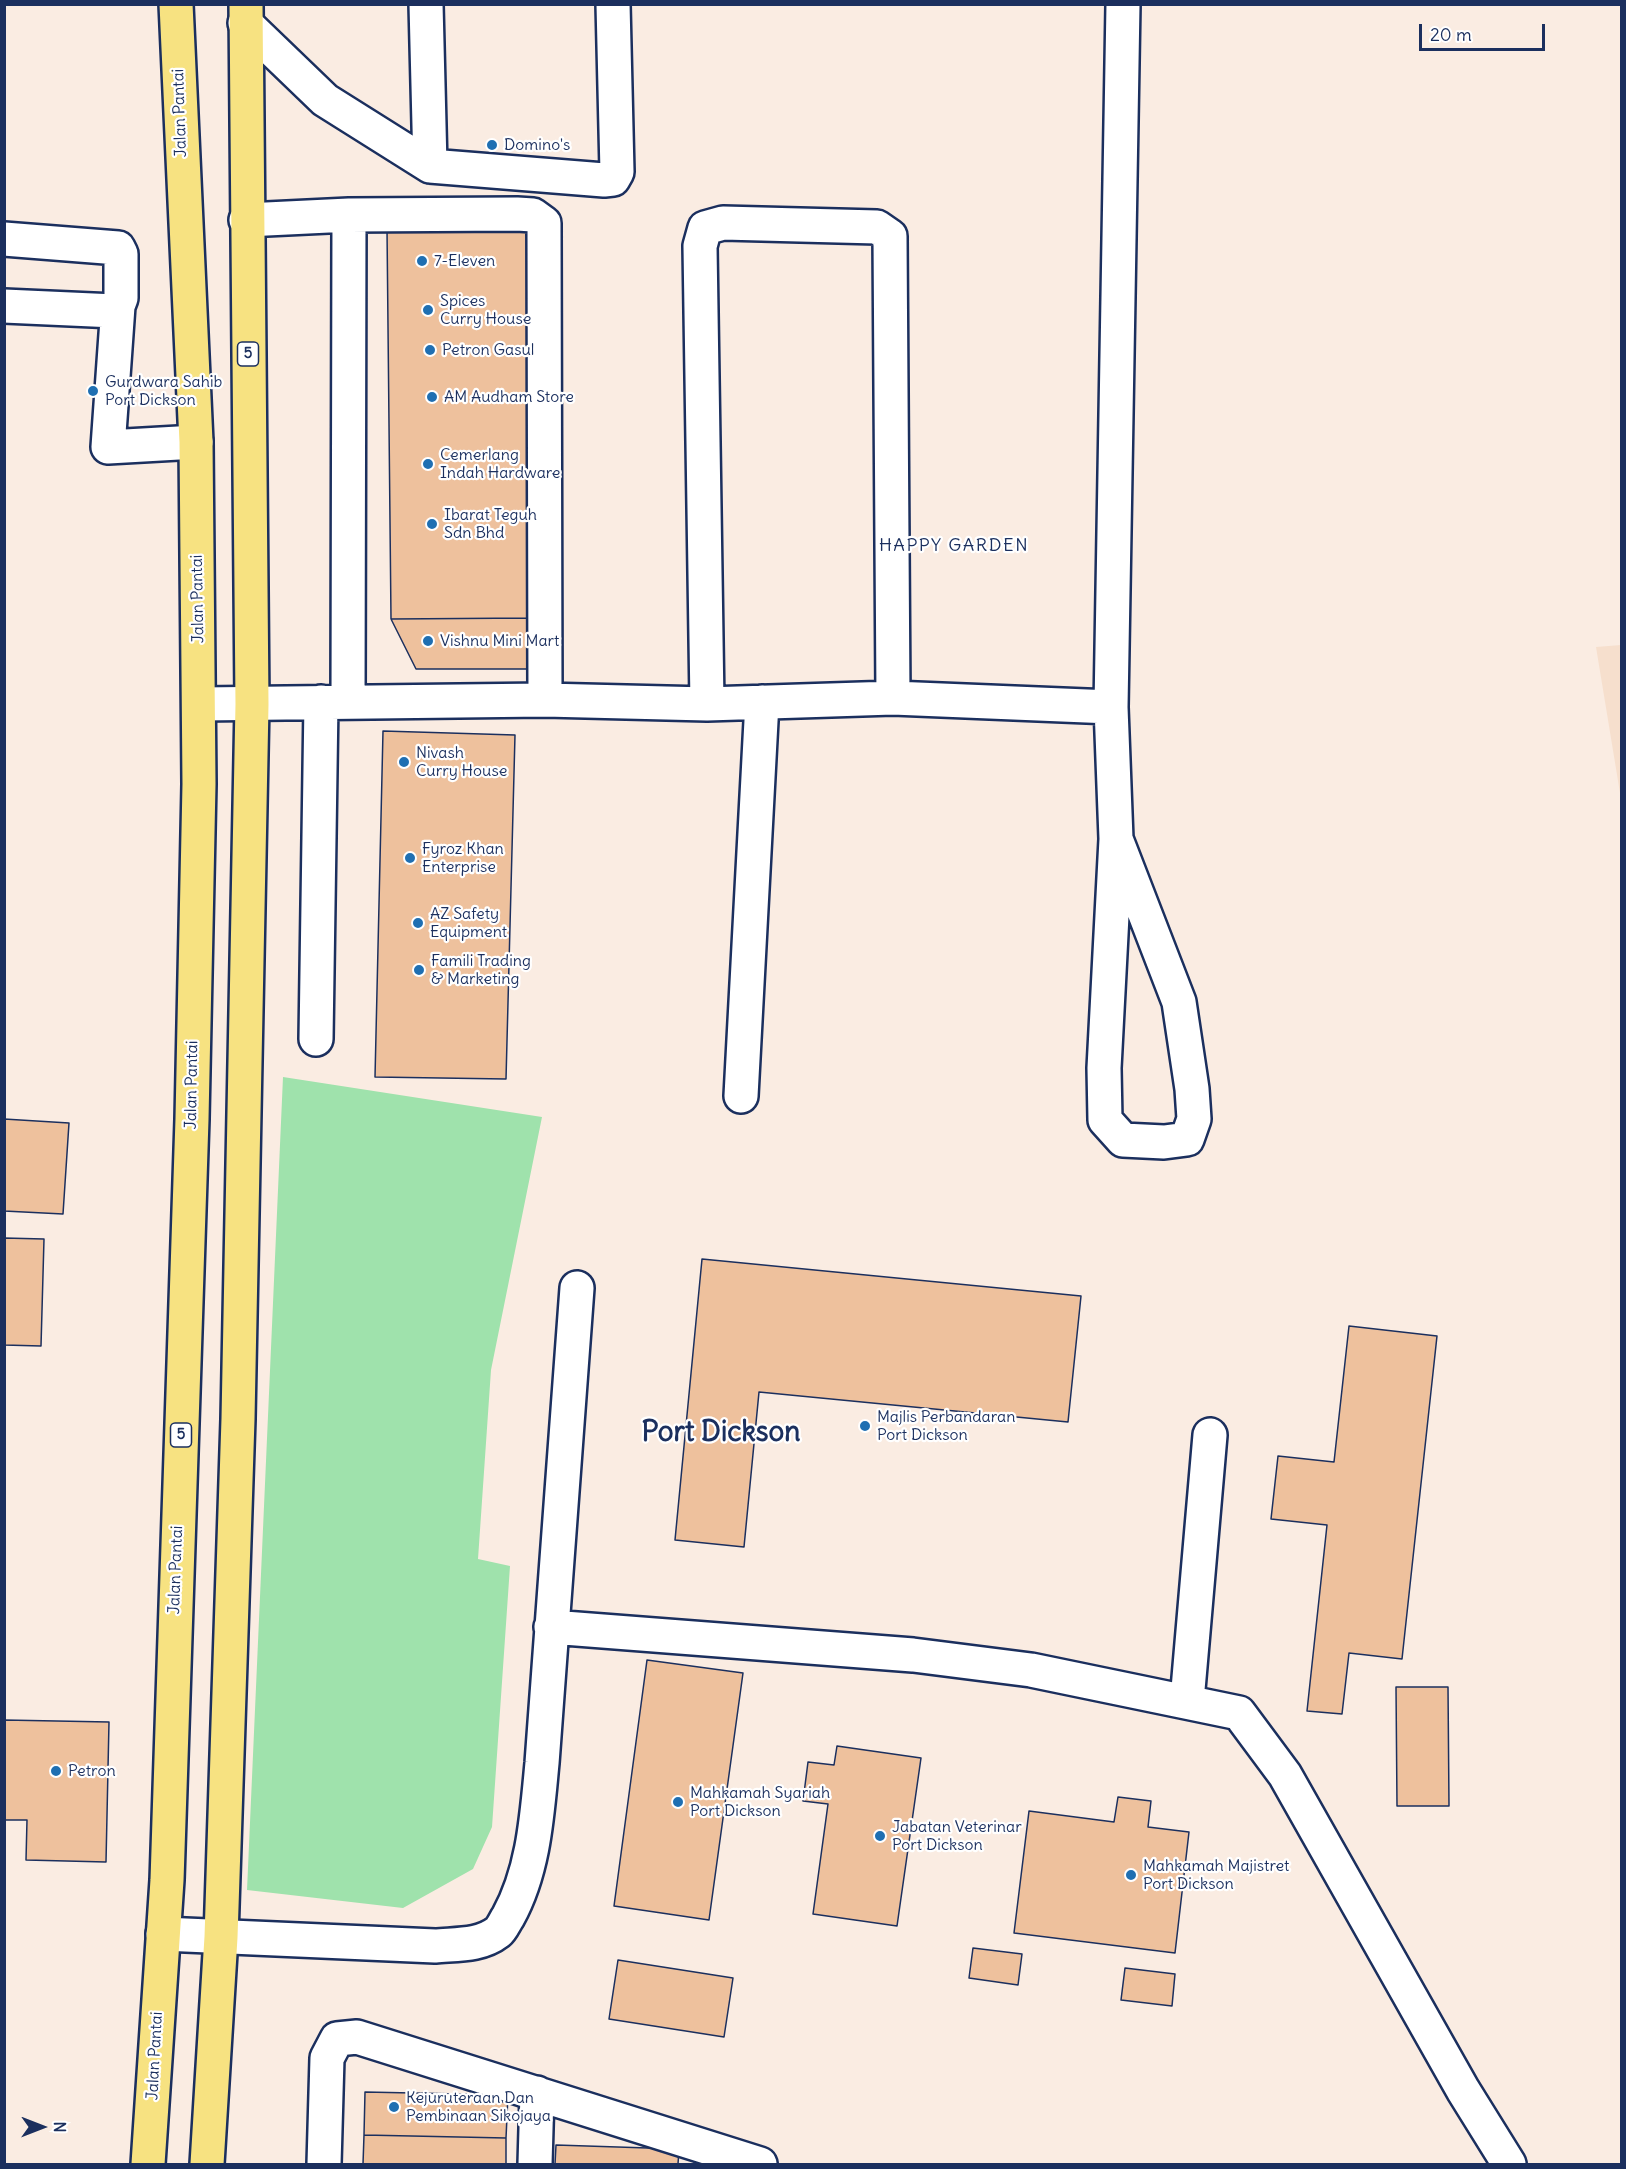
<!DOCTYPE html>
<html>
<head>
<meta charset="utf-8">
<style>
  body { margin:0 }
  #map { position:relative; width:1626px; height:2169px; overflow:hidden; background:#faece2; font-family:Delius,sans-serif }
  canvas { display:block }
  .frame { position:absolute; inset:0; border:6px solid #1b2f5e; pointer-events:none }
  .north { position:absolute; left:12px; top:2097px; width:60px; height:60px; -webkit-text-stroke:4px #fff; paint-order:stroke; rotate:90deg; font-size:16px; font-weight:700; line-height:24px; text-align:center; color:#1b2f5e }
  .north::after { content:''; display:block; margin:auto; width:21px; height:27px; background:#1b2f5e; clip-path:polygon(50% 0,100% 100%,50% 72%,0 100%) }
  .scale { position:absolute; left:1419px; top:24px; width:126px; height:27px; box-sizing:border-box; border:3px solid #1b2f5e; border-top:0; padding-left:8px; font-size:18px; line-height:21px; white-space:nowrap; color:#1b2f5e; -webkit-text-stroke:4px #fff; paint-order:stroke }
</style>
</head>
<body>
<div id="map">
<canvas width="1626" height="2169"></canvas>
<div class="frame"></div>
<div class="north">N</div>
<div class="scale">20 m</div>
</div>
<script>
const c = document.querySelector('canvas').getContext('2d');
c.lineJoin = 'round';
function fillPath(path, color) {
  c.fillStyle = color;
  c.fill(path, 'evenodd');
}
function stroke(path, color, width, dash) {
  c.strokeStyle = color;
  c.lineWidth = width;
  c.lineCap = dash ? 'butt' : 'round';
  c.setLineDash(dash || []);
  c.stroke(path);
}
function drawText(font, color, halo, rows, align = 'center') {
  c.font = font + ' Delius,sans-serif';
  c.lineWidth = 4.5;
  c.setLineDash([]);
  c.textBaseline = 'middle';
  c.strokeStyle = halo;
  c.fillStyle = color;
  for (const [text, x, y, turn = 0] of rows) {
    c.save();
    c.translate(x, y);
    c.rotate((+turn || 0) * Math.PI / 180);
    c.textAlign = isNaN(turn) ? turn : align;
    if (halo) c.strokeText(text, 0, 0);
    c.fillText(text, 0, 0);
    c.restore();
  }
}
const built = new Path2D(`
  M1621 645H1622L1621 799 1596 647Z`);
const green = new Path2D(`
  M283 1077 542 1117 491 1370 478 1559 510 1566 492 1827 473 1869 403 1908 247 1890Z`);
const building = new Path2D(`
  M387 229H535L531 618 391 619Z
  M531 618 534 669H416L391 619Z
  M383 731 515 735 506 1079 375 1077Z
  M4 1119 69 1123 63 1214 4 1211Z
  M4 1238 44 1239 41 1346 4 1345Z
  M702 1259 1081 1296 1068 1422 759 1392 744 1547 675 1540Z
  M1349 1326 1437 1336 1402 1659 1349 1653 1342 1714 1307 1711 1327 1525 1271 1519 1278 1456 1334 1462Z
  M647 1660 743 1673 709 1920 614 1906Z
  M1396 1687H1448L1449 1806H1397Z
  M4 1720 109 1722 106 1862 26 1860 27 1820H4Z
  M837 1746 921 1758 897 1926 813 1914 828 1804 803 1801 808 1762 834 1765Z
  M1118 1797 1151 1801 1148 1827 1189 1832 1175 1953 1014 1933 1029 1811 1114 1822Z
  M973 1948 1022 1954 1018 1985 969 1978Z
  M618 1960 733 1978 724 2037 609 2019Z
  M1125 1968 1175 1974 1172 2006 1121 2000Z
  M365 2092 508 2095 506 2138 364 2135Z
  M364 2135 506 2138V2164H363Z
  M556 2145 679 2149 678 2164H555Z`);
const minor = new Path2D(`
  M426 4 430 166
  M245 23 325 100 430 166 604 180 613 179 617 172 613 4
  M349 215 517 214 533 215 544 223 545 700
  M246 220 349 215 348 702
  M4 239 118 248 121 254V298L118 306 108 447 196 442
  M4 306 115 311 118 306
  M200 704 545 700 707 704 893 698 1111 707
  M707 704 700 246 705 228 723 223 877 227 890 236 893 698
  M1116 839 1179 1002 1192 1089 1194 1119 1187 1139 1164 1142 1123 1140 1105 1120 1104 1068 1116 839 1111 707 1123 4
  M316 1039 321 702
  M741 1096 762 702
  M551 1627 913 1655 1031 1670 1239 1713 1285 1775 1463 2090 1509 2164
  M1187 1701 1210 1435
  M163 1934 435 1946C457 1944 480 1946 498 1932 502 1929 505 1921 508 1917 534 1870 537 1815 542 1763L577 1288
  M324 2164 327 2058 337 2039 357 2037 760 2164
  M535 2164 537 2093`);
const highway = new Path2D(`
  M148 2164 167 1880 192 1119 199 784 196 442 176 4
  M207 2164 221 1937 238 1419 252 704 246 4`);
const markers = [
  [492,145,6,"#1f6fb2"],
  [422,261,6,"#1f6fb2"],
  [428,310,6,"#1f6fb2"],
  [430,350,6,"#1f6fb2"],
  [93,391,6,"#1f6fb2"],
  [432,397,6,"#1f6fb2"],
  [428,464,6,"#1f6fb2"],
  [432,524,6,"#1f6fb2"],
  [428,641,6,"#1f6fb2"],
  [404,762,6,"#1f6fb2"],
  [410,858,6,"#1f6fb2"],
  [418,923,6,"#1f6fb2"],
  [419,970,6,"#1f6fb2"],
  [865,1426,6,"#1f6fb2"],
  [56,1771,6,"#1f6fb2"],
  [678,1802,6,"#1f6fb2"],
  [880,1836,6,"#1f6fb2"],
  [1131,1875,6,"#1f6fb2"],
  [394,2107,6,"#1f6fb2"]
];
const shields = [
  [248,354,21],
  [181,1435,21]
];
const shieldNames = [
  ["5",248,354],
  ["5",181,1435]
];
const streetNames = [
  ["Jalan Pantai",180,113,-92],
  ["Jalan Pantai",198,599,-91],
  ["Jalan Pantai",192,1085,-89],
  ["Jalan Pantai",176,1570,-88],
  ["Jalan Pantai",155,2056,-87]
];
const poiNames = [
  ["Domino's",504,145],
  ["7-Eleven",434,261],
  ["Spices",440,301],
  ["Curry House",440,319],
  ["Petron Gasul",442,350],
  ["Gurdwara Sahib",105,382],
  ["Port Dickson",105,400],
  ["AM Audham Store",444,397],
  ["Cemerlang",440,455],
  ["Indah Hardware",440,473],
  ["Ibarat Teguh",444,515],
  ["Sdn Bhd",444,533],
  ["Vishnu Mini Mart",440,641],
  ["Nivash",416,753],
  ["Curry House",416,771],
  ["Fyroz Khan",422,849],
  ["Enterprise",422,867],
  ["AZ Safety",430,914],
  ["Equipment",430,932],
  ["Famili Trading",431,961],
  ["& Marketing",431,979],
  ["Majlis Perbandaran",877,1417],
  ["Port Dickson",877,1435],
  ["Petron",68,1771],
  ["Mahkamah Syariah",690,1793],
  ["Port Dickson",690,1811],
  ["Jabatan Veterinar",892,1827],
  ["Port Dickson",892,1845],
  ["Mahkamah Majistret",1143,1866],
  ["Port Dickson",1143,1884],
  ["Kejuruteraan Dan",406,2098],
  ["Pembinaan Sikojaya",406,2116]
];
const neighbourhoodNames = [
  ["HAPPY GARDEN",954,546]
];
const townNames = [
  ["Port Dickson",721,1433]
];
fillPath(built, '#f6dfcd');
fillPath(green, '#9fe2ac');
fillPath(building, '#eec19d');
stroke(building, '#1b2f5e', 1.5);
stroke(minor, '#1b2f5e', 38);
stroke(highway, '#1b2f5e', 38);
stroke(minor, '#fff', 33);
stroke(highway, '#f7e281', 33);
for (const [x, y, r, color] of markers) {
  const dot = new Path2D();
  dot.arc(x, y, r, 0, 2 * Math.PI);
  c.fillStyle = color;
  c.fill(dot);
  stroke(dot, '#fff', 2);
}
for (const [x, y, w] of shields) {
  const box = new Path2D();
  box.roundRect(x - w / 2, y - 12, w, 24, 4.5);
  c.fillStyle = '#fff';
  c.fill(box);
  stroke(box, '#1b2f5e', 1.5);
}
drawText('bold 15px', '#1b2f5e', null, shieldNames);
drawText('16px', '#1b2f5e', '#fff', streetNames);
drawText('16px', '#1b2f5e', '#fff', poiNames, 'left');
c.letterSpacing = '1.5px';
drawText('18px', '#1b2f5e', '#fff', neighbourhoodNames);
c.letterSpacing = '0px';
drawText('bold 28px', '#1b2f5e', '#fff', townNames);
</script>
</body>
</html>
